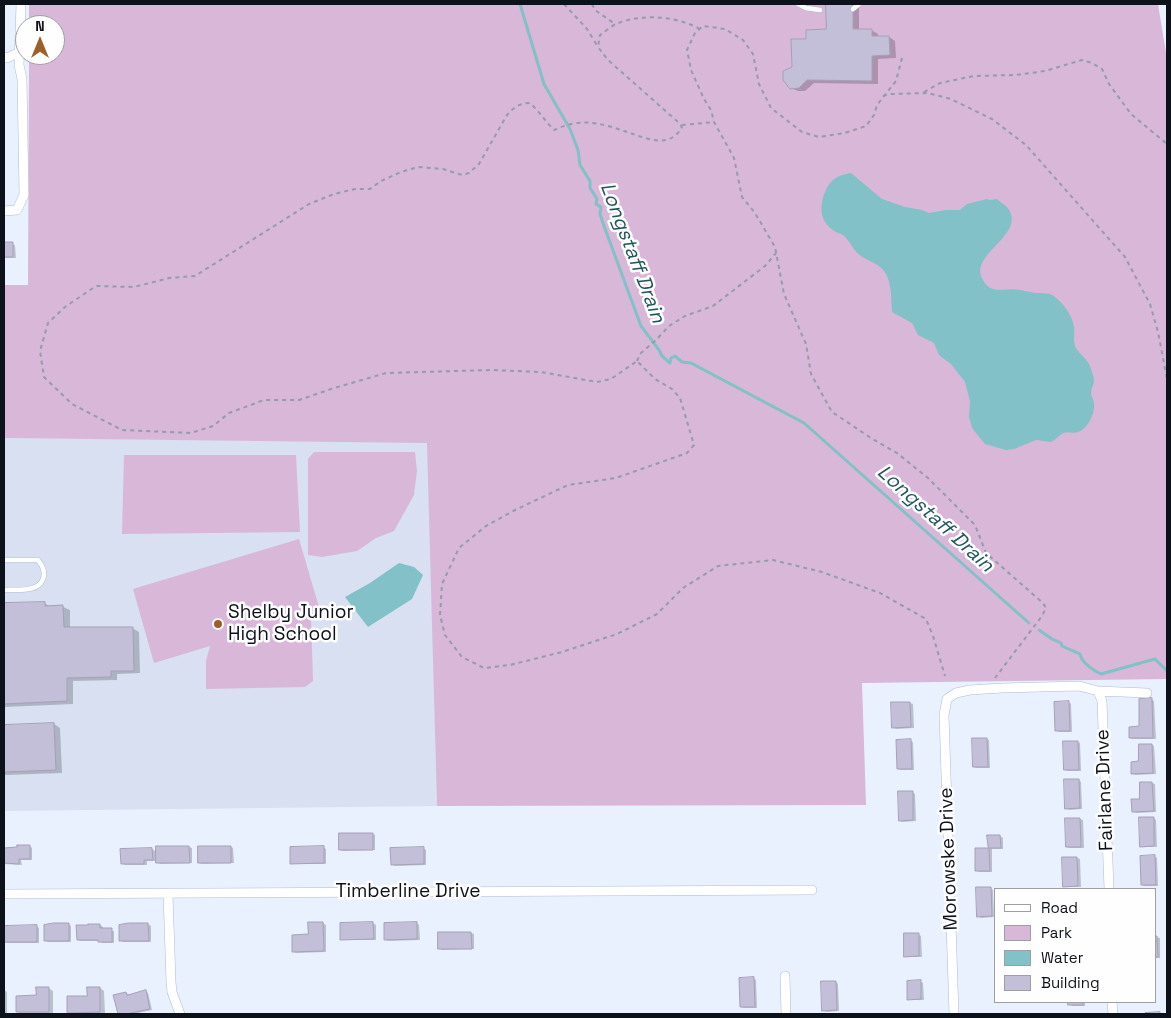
<!DOCTYPE html>
<html>
<head>
<meta charset="utf-8">
<style>
  body { margin:0 }
  #map { position:relative; width:1171px; height:1018px; overflow:hidden; background:#e9f1ff; font-family:"Space Grotesk",sans-serif }
  canvas { display:block }
  .frame { position:absolute; inset:0; border:5px solid #0d1119; pointer-events:none }
  .legend { position:absolute; left:994px; top:888px; width:162px; height:115px; box-sizing:border-box; background:#fefefe; border:1px solid #9e9fa2; margin:0; padding:6px 9px; list-style:none; font-size:15px; color:#0d1119 }
  .legend li { display:flex; align-items:center; gap:10px; height:25px }
  .legend b { width:25px; border:1px solid #9e9fa2 }
  .north { position:absolute; left:15px; top:15px; width:50px; height:50px; box-sizing:border-box; background:#fefefe; border:1px solid #9e9fa2; border-radius:50%; rotate:0deg; font-size:14px; font-weight:700; line-height:20px; text-align:center; color:#0d1119 }
  .north::after { content:''; display:block; margin:auto; width:18px; height:22px; background:#9e5e28; clip-path:polygon(50% 0,100% 100%,50% 72%,0 100%) }
</style>
</head>
<body>
<div id="map">
<canvas width="1171" height="1018"></canvas>
<div class="frame"></div>
<ul class="legend">
<li><b style="height:6px;background:#fff"></b>Road</li>
<li><b style="height:14px;background:#d8b7d8"></b>Park</li>
<li><b style="height:14px;background:#81c1c7"></b>Water</li>
<li><b style="height:14px;background:#c4bfd8"></b>Building</li>
</ul>
<div class="north">N</div>
</div>
<script>
const c = document.querySelector('canvas').getContext('2d');
c.lineJoin = 'round';
function fillPath(path, color) {
  c.fillStyle = color;
  c.fill(path, 'evenodd');
}
function stroke(path, color, width, dash) {
  c.strokeStyle = color;
  c.lineWidth = width;
  c.lineCap = dash ? 'butt' : 'round';
  c.setLineDash(dash || []);
  c.stroke(path);
}
function drawText(font, color, halo, rows, align = 'center') {
  c.font = font + ' "Space Grotesk",sans-serif';
  c.lineWidth = 5;
  c.setLineDash([]);
  c.textBaseline = 'middle';
  c.strokeStyle = halo;
  c.fillStyle = color;
  for (const [text, x, y, turn = 0] of rows) {
    c.save();
    c.translate(x, y);
    c.rotate((+turn || 0) * Math.PI / 180);
    c.textAlign = isNaN(turn) ? turn : align;
    if (halo) c.strokeText(text, 0, 0);
    c.fillText(text, 0, 0);
    c.restore();
  }
}
const built = new Path2D(`
  M4 438 428 442 437 806 4 811Z`);
const green = new Path2D(`
  M29 4H1158L1166 53H1167V679L862 683 866 805 437 806 427 443 4 438V285H28L29 55H55V25H29Z
  M314 452H415L417 471 414 495 394 531 376 538 357 551 322 557 308 555V459Z
  M124 455H296L300 532 122 534Z
  M299 539 321 614 311 617 313 681 305 687 206 689V661L210 646 154 663 133 589Z`);
const water = new Path2D(`
  M851 173 882 199 905 207 922 210 929 213 946 210H960L967 204 987 199 990 200 997 199C1001 203 1008 206 1010 212 1022 237 968 255 983 280 991 296 1006 287 1020 290 1025 291 1030 292 1035 293 1039 293 1046 293 1050 294 1061 299 1073 316 1074 327 1075 333 1073 340 1075 346 1078 353 1085 357 1089 364 1091 369 1094 376 1094 382 1093 386 1091 389 1091 393 1091 397 1094 400 1094 404 1095 413 1088 429 1078 432 1073 434 1068 431 1063 433 1059 435 1056 440 1051 442L1036 440 1014 449 1006 450 985 444 972 428 969 417 970 401 965 382 951 364 939 355 934 343 918 335 912 323 892 312C891 299 892 285 886 274 880 263 869 262 861 256 853 251 850 240 843 235 840 233 836 233 833 230 820 221 819 207 825 192 830 180 837 175 851 173Z
  M399 563 414 567 423 575 412 599 368 627 345 597 370 583Z`);
const shadow = new Path2D(`
  M852 4 859 8V30H871L878 34V37H889L895 41 896 58 878 59V84L814 83 805 91H798L791 88 793 68 807 40 827 30Z
  M4 243 15 245 16 258H5V266H4Z
  M44 603 51 607H63L70 610V628H132L139 632 140 673 117 674V680L73 681V704L4 707V604Z
  M1152 700 1154 701 1156 739H1133L1130 738 1140 728Z
  M1069 702 1071 704 1072 732H1059L1056 730Z
  M892 703H910L913 704 914 728 896 729 893 727Z
  M54 724 60 728 62 773 4 775V726Z
  M987 739 989 740 990 768H977L974 767Z
  M911 741 913 742 914 770H901L898 769Z
  M1078 742 1080 743 1081 771H1068L1065 770Z
  M1152 745 1154 746 1156 774 1135 775 1132 773Z
  M1079 780 1081 782 1082 809 1069 810 1066 808Z
  M1141 783H1152L1155 784 1156 812 1136 813 1133 811 1140 800Z
  M912 792 915 794 916 821 902 822 900 820Z
  M1153 818 1156 820 1157 847H1144L1141 846Z
  M1080 819 1083 820 1084 848H1070L1067 847Z
  M372 834 375 835V850L343 851 341 850Z
  M989 836H1000L1003 838V849H992V872H979L976 870 989 849Z
  M30 846 32 848V860H21L22 865 4 864V849H18Z
  M157 847H189L192 848V863L160 864 157 861H147V865H125L122 863 152 849 157 852Z
  M231 847 233 848 234 863 202 864 199 863Z
  M323 847 326 849V864H294L292 863Z
  M423 848 426 850V865L395 866 392 864Z
  M1154 856 1157 858 1158 886H1145L1142 885Z
  M1064 858H1077L1080 859 1081 887H1067L1065 886Z
  M991 888 993 890 994 917 981 918 978 916Z
  M309 923H323L326 925V952L296 953 293 951 309 936Z
  M373 923 376 925V940H344L342 939Z
  M417 923 419 925 420 940 388 941 385 939Z
  M69 924 71 926V942H48L45 940Z
  M148 924 151 926V942H123L120 940V926Z
  M90 925H100L103 927V929L114 931V943H102L100 941H81L78 940Z
  M36 926 39 928V943H7L5 942Z
  M471 933 474 934V949L442 950 439 949Z
  M918 934 921 936 922 957H908L906 956Z
  M1155 937 1160 938V958H1155Z
  M754 979 756 980 757 1008H744L741 1007Z
  M836 982 838 984 839 1011 826 1012 823 1010Z
  M921 982 923 983 924 1000H911L908 999Z
  M48 988 53 991V1014H22L17 1012Z
  M100 988 104 991 105 1014H73L69 1012Z
  M4 990 7 992V1014H4Z
  M146 991 148 993 152 1010 133 1014H119L115 995 126 993 130 995Z
  M1069 1002H1085V1006H1072L1069 1004Z`);
const stream = new Path2D(`
  M520 4 544 84 570 129 578 150 580 165 590 181V188L597 199 596 204 601 207 600 214 604 226 641 326 659 350 662 356 670 363 671 358 675 356 682 362 691 363 804 423 1029 623
  M1039 630 1052 639 1061 643 1062 646 1080 654C1082 663 1093 670 1101 674L1155 659 1167 671`);
const building = new Path2D(`
  M826 4H853V29H872V36H889L890 55 872 56V81L807 80 799 88 790 89 783 80V71L792 67 791 39H806V30L826 29Z
  M4 242H13V257H4Z
  M45 602V606L63 605 64 627H133L134 671H111V677L67 678V701L4 704V603Z
  M1152 698 1153 738H1129V727L1139 726V699Z
  M1069 701 1070 731H1055L1054 702Z
  M891 702H910L911 727 892 728Z
  M54 723 56 770 4 772V725Z
  M972 738H987L988 767H973Z
  M911 739 912 769H897L896 740Z
  M1063 741H1078L1079 770H1064Z
  M1139 744H1152L1153 773 1131 774V762L1138 761Z
  M1064 779H1079L1080 808 1065 809Z
  M1140 782H1152L1154 811 1132 812 1131 799H1139Z
  M898 791H913V820L899 821Z
  M1139 817H1154V846L1140 847Z
  M1065 818H1080L1081 847H1066Z
  M339 833H373V850H339Z
  M987 835H1000L1001 848H989L990 871H975V848H988Z
  M17 845H30V859H19V864L4 863V848L17 847Z
  M156 846H189L190 863H156Z
  M198 846H231V863H198Z
  M324 846V863L290 864V847Z
  M424 847V864L391 865 390 848Z
  M152 848 153 860H144V864H121L120 849Z
  M1155 855 1156 885H1141L1140 856Z
  M1062 857H1077L1078 886 1063 887Z
  M976 887H991L992 916 977 917Z
  M308 922H323L324 951 292 952V935L308 934Z
  M373 922 374 939 340 940V923Z
  M417 922V939L384 940V923Z
  M54 923H69V941H44V925Z
  M129 923H148L149 941H119V925Z
  M88 924H100V928H112V942H98V940H77L76 925H88Z
  M37 925V942H4V926Z
  M438 932H471L472 949H438Z
  M904 933H919V956L904 957Z
  M1155 936H1157L1158 957H1155Z
  M754 977 755 1007H740L739 978Z
  M921 980V999L907 1000V981Z
  M821 981H836L837 1010 822 1011Z
  M36 987H49V1012H16V996L36 995Z
  M87 987H100V1012L67 1013V996H87Z
  M146 990 150 1009 126 1014H118L113 995 126 992 127 995Z
  M1068 1002H1083V1005H1068Z
  M1160 1012V1014H1145V1013Z`);
const path = new Path2D(`
  M564 4 587 29 598 47
  M592 4 595 10 615 24
  M700 29C676 16 642 13 616 24 611 26 605 32 600 35L598 47 608 60 678 122 682 127C670 149 648 139 630 133 618 129 605 124 592 123 579 121 565 125 554 130 545 121 539 111 530 103 520 103 514 107 507 115L479 164 469 173 462 175 443 169 418 167 401 172 381 181 370 189H355L334 194 309 204 195 276 169 278 134 287 97 286 90 290 65 307 48 323 40 351 44 377 72 404 122 430 191 433 213 426 229 413 264 400H299L331 389 386 373 491 370 541 372 597 382 611 379 637 361 655 379 672 389 680 398 694 445 687 453 616 478 568 485 515 510 486 526 459 548 442 584 440 615 445 635 462 657 484 668 510 665 562 652 617 634 657 614 683 588 718 566 773 560 822 572 880 593 926 619 933 636 945 676
  M902 58 896 81 877 105 874 115 866 126 845 133 819 137 802 132 771 108 759 84 753 54 743 40 725 29 703 26 695 33 687 50 691 70 704 99 711 110 714 122 734 158 742 197 755 213 775 247 784 294 806 344 811 374 832 412 871 438 897 453 928 478 975 525 986 553 1043 603 1046 608 1042 616 995 678
  M924 92 940 83 974 76 1016 75 1045 71 1082 60 1092 63 1102 69 1109 84 1131 114 1167 144
  M883 96 890 94 928 93 951 99 992 119 1026 145 1125 257 1150 304 1158 332 1167 379
  M682 125 714 122
  M637 361 640 354 657 339 669 326 685 316 713 306 765 266 776 253`);
const service = new Path2D(`
  M798 4 806 8 820 10
  M853 9 859 4
  M4 560H38C43 566 46 572 43 579 38 593 17 589 4 590`);
const minor = new Path2D(`
  M4 57 7 58 20 52
  M4 211 17 210 24 195 22 79 19 65 21 4
  M1098 691 1102 701 1109 889
  M4 894 812 890
  M168 894 171 982 172 992 180 1014
  M785 976 786 1014
  M1112 1002 1113 1014
  M954 1014 944 715 947 699 956 693 970 690 1002 688 1079 686 1098 691 1147 693`);
const markers = [
  [218,624,5,"#9e5e28"]
];
const poiNames = [
  ["Shelby Junior",228,613],
  ["High School",228,635]
];
const streetNames = [
  ["Fairlane Drive",1105,790,-92],
  ["Morowske Drive",949,859,-92],
  ["Timberline Drive",408,892]
];
const waterNames = [
  ["Longstaff Drain",632,253,69],
  ["Longstaff Drain",935,519,42]
];
fillPath(built, '#d8e0f2');
fillPath(green, '#d8b7d8');
fillPath(water, '#81c1c7');
fillPath(shadow, '#0003');
stroke(stream, '#81c1c7', 3);
fillPath(building, '#c4bfd8');
stroke(building, '#a5a0b8', 1);
stroke(service, '#afbbd1', 5.5);
stroke(minor, '#afbbd1', 10);
stroke(path, '#959ca8', 2, [4, 4]);
stroke(service, '#fff', 4.5);
stroke(minor, '#fff', 9);
for (const [x, y, r, color] of markers) {
  const dot = new Path2D();
  dot.arc(x, y, r, 0, 2 * Math.PI);
  c.fillStyle = color;
  c.fill(dot);
  stroke(dot, '#fefefe', 2);
}
drawText('19px', '#0d1119', '#fefefe', poiNames, 'left');
drawText('19px', '#0d1119', '#fefefe', streetNames);
drawText('italic 20px', '#21585d', '#fefefe', waterNames);
</script>
</body>
</html>
